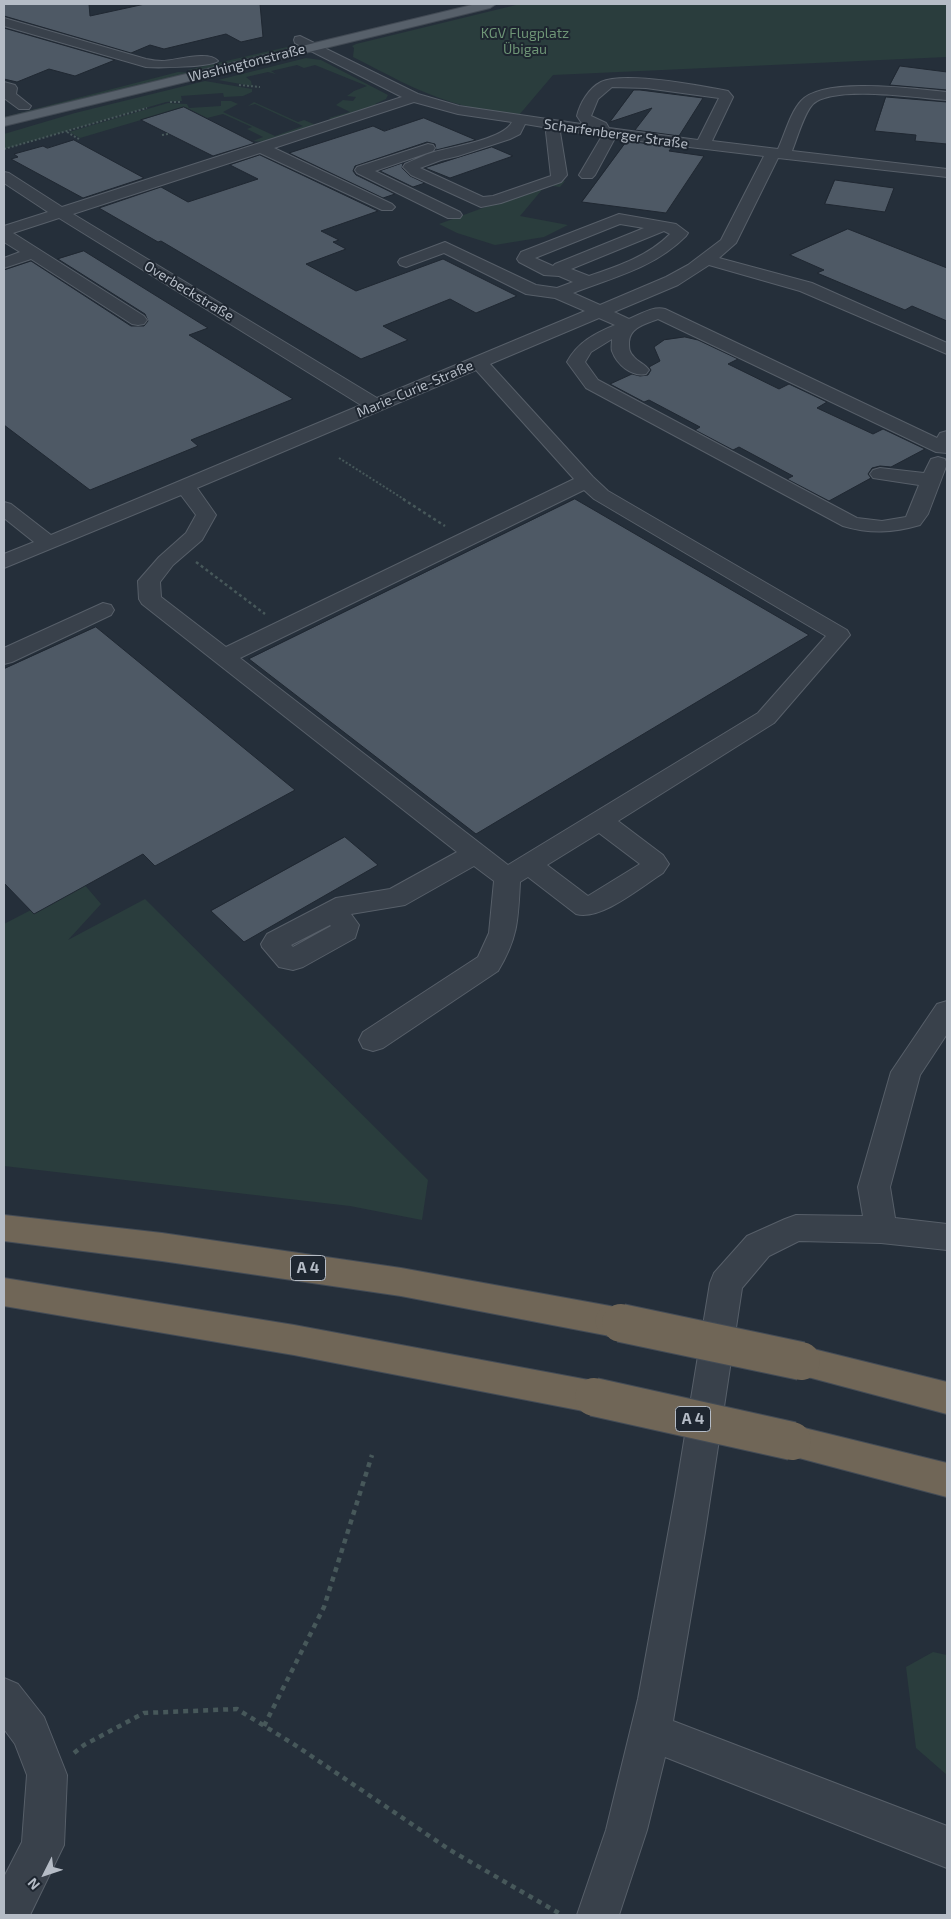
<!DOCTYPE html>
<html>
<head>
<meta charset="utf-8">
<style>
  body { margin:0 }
  #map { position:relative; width:951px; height:1919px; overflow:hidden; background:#252f3a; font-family:"Exo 2",sans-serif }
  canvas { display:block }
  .frame { position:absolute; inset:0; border:5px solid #b5bcc6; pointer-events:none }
  .north { position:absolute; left:20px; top:1849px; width:50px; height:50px; -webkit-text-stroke:4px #1e2630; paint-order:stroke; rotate:229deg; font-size:14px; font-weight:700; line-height:20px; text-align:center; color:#b5bcc6 }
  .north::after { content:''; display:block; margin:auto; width:18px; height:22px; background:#b5bcc6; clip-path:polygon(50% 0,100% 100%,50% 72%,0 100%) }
</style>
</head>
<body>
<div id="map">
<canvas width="951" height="1919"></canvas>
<div class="frame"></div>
<div class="north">N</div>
</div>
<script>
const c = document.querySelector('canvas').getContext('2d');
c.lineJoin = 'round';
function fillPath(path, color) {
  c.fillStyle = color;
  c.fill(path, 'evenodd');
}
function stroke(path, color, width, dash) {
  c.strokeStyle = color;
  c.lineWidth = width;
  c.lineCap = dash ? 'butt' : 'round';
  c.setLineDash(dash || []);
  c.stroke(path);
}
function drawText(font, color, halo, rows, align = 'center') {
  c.font = font + ' "Exo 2",sans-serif';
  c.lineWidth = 4;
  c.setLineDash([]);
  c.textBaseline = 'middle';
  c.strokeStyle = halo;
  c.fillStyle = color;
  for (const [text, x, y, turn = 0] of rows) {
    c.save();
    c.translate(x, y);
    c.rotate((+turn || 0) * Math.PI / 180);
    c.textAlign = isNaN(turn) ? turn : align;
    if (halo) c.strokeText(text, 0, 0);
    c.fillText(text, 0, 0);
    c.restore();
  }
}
const green = new Path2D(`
  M520 4H947V57L553 75 519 115C496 112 473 109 451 102 416 91 385 73 353 57L354 48 352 46 356 44Z
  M287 47 295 48 208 69 187 70Z
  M306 58 321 60 388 95 386 99 375 104 378 106 332 120 329 118 350 112 336 105 343 100 353 101 356 97 347 96 354 91 367 86 315 65 304 68 297 65 271 71 276 74 268 72 246 77 251 81 252 86 218 80Z
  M178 72 194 73 4 120V117Z
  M205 81 252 89V92L243 96 224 97 223 93 181 96 182 101 166 102 4 149V134L75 113Z
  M221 101H231L238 104 223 112 275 136 303 126 255 104 248 106 254 102 298 122 304 120 316 125 264 142 253 141 263 137 247 129 252 127 223 114 207 118 185 107 80 138 69 132 168 103 187 104 189 108 221 106Z
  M559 180 565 181 560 187 546 185 520 216 568 225 544 237 495 245 457 233 439 224Z
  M83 883 101 904 68 940 145 899 428 1180 422 1220 350 1206 4 1166V924Z
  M933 1652 947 1655V1775L916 1748 906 1667Z`);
const building = new Path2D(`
  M4 4H89L90 16 145 4H260L263 37 241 42 226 34 164 49 150 45 131 53 4 16Z
  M4 28 115 60 75 76 49 69 17 82 4 79Z
  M900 66 947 72V90L890 85Z
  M634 90H640L703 98 679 136 635 130 652 108 610 122Z
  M886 97 947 102V144L915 141 916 135 875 131Z
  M184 107 255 143 213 156 141 120Z
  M424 118 476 140 436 150 435 144 427 142 355 166 353 171 356 175 395 194 383 198 289 153 373 126 384 131Z
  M74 140 144 178 83 198 11 159 18 157 14 154 43 146 47 148Z
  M627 141 672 147 669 151 704 156 666 213 582 202Z
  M492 147 513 156 450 178 425 168Z
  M260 155 378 211 321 231 339 240 333 242 346 249 306 264 356 291 443 259 517 296 476 313 450 299 383 326 408 340 361 359 161 241 158 242 99 208 161 187 188 202 258 179 230 165Z
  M403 163 402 168 410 176 425 183 413 187 380 171Z
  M835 180 894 188 885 212 825 204Z
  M848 229 947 268V321L912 306 905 310 817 273 824 270 790 255Z
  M84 251 208 328 189 335 293 399 191 440 198 446 90 490 4 425V270L31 261 131 326H144L148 321 145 314 58 259Z
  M685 337 698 340 738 359 728 364 779 389 789 384 827 402 817 408 873 434 883 429 925 449 891 467 880 466 872 468 868 474 871 478 829 501 787 479 793 476 739 447 733 450 695 430 700 427 649 400 644 402 610 384 632 374 640 376 648 375 651 370 649 367 660 361 654 347 664 340Z
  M575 499 809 635 476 834 249 659Z
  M96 627 295 790 155 866 143 854 34 914 4 883V669Z
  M345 837 378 865 244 942 211 911Z`);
const pathFar2 = new Path2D(`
  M239 85 260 87
  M170 102H182
  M67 132 79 139
  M162 135 168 134
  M4 149 147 108
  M339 458 405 500`);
const pathFar1 = new Path2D(`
  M403 499 445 526
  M196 562 265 614`);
const path = new Path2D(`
  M264 1726 324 1607 372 1455
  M74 1753 84 1745 144 1713 237 1709 295 1745 450 1850 562 1915`);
const minor = new Path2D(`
  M4 18 146 59C151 60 157 61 162 61 175 61 208 50 218 61 212 67 157 68 146 67L4 26Z
  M300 36 418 94 459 106 588 125 581 122 577 116C580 103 589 88 601 82 624 71 697 85 723 90L728 91 733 97 712 141 778 149C785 134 790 113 801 101 823 76 916 89 947 92V100C918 98 834 85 813 104 804 113 797 139 792 151L947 169V177L778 158 736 243 719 258 812 283 947 343V354L800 291 709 265 678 285 614 312 629 319C641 314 653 306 665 309L937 438 940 433 947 431V453L936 452 658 319C646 324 630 327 629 342 629 349 629 352 634 357 638 362 645 364 649 370L646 374C632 377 617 365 612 351 611 348 612 343 612 339L591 352 585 362 598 380 857 518 882 521 906 517 919 485 873 478 870 474 873 470 880 468 924 473 931 459 938 457 945 459 947 464 928 514 920 525C893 533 870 534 843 526L586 388 567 362C578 342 594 334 615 325L599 318 490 364 593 477 608 491 847 630 850 635 774 723 618 821 663 855 669 864 663 873C641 887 601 921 576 914L528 877 520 882C518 920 518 938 498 971L383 1048 373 1051 363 1048 359 1040 363 1032 478 957 489 933 494 881 474 866 405 905 351 914 359 925 355 938 303 967 293 970 279 967 262 947 261 944 267 934 336 898 390 889 457 852 142 604 139 599 138 581 159 557 186 533 196 515 181 495 4 568V554L34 542 4 518V502L11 504 51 535 361 405 59 218 13 233 144 316 147 320 144 324 138 325 132 324 31 259 4 268V258L20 252 4 242V226L48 212 4 183V172L9 173 62 207 402 97 295 43 294 40 295 37ZM612 87 646 88 719 98 698 140 609 128 606 123 591 116 598 99ZM414 102 458 114 512 122C504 139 452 147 434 152 424 155 414 160 405 164L403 167 411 175 481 207 501 203 561 182 567 175 560 132 562 130 602 136 579 175 582 178H592L595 175 615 138 764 156 721 240 688 265 666 277 600 305 573 293C614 277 654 268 686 236L688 233 676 224 619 214 521 252 517 259 519 262 544 275 559 276 573 282 557 288 536 285 445 242 400 259 398 262 400 265 406 267 444 253 526 294 555 298 585 311 377 398 73 214 260 153 382 210H392L395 207 392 204 274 148ZM525 124 549 128 546 132 551 176 493 196 483 197 420 168 441 160 458 156 510 139 520 134ZM620 224 644 228 555 264 553 266 535 258ZM664 231 670 234C648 256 619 266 589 276L571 269ZM476 370 574 479 226 647 161 597 160 582 173 565 202 540 216 515 197 488ZM584 490 594 499 826 636 758 713 508 865 240 658ZM599 833 640 864 588 896 547 865ZM330 925 331 926 293 947 291 945Z
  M4 82 15 85 17 88 16 94 31 106 29 109H19L4 98Z
  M428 144 433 145 435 148 433 151 375 171 460 212 462 215 460 218H448L357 173 355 170 357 167Z
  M103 603 111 605 114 610 111 615 12 662 4 664V648Z
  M947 1001V1034L920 1075 890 1187 895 1218 947 1224V1250L881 1243 799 1241 769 1256 742 1288 705 1532 673 1721 947 1826V1868L665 1757 647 1830 619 1915H577L606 1830 638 1699 675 1496 710 1283 714 1273 747 1236 785 1219 796 1215 863 1216 858 1187 891 1072 937 1004Z
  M4 1678 18 1684 44 1717 67 1775 64 1845 30 1915H4V1877L22 1842 27 1775 15 1744 4 1729Z`);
const major = new Path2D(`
  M476 4H496L490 8 4 126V118Z`);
const highway = new Path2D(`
  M4 1215 162 1233 401 1268 610 1306 622 1311 627 1321 622 1331 610 1336 401 1296 162 1261 4 1241Z
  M4 1278 294 1325 594 1381 606 1386 611 1397 606 1408 594 1413 294 1355 4 1306Z
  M801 1346 947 1382V1414L789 1372 784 1361 789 1350Z
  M792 1425 947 1463V1497L780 1453 774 1441 780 1429Z`);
const highwayBridgeFar1 = new Path2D(`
  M610 1321 627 1325`);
const highwayBridge = new Path2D(`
  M621 1323 801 1361
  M594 1397 792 1441`);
const farParknames = [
  ["KGV Flugplatz",525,33],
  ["Übigau",525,49]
];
const farStreetnames = [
  ["Washingtonstraße",247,63,-14],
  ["Scharfenberger Straße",616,134,8],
  ["Overbeckstraße",189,291,31],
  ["Marie-Curie-Straße",415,389,-23]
];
const shields = [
  [308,1268,35],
  [693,1419,35]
];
const shieldNames = [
  ["A 4",308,1268],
  ["A 4",693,1419]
];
fillPath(green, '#2a3d3d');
fillPath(building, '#4e5965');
stroke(building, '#202832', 1);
stroke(minor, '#575f69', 2);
stroke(major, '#424a54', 2);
stroke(highway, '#444c56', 2);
stroke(pathFar2, '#47585a', 2, [2, 2]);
stroke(pathFar1, '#47585a', 2.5, [3, 3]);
stroke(path, '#47585a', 4.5, [5, 5]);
fillPath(minor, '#39414b');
fillPath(major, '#57606a');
fillPath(highway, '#706657');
stroke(highwayBridgeFar1, '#444c56', 32, []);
stroke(highwayBridge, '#444c56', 40, []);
stroke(highwayBridgeFar1, '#706657', 29);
stroke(highwayBridge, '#706657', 38);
drawText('14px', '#6e9576', '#1e2630', farParknames);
drawText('14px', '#b5bcc6', '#1e2630', farStreetnames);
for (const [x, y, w] of shields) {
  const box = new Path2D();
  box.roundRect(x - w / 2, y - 12.5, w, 25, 4);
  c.fillStyle = '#1e2630';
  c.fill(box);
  stroke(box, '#b5bcc6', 1);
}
drawText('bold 15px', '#b5bcc6', null, shieldNames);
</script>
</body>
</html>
